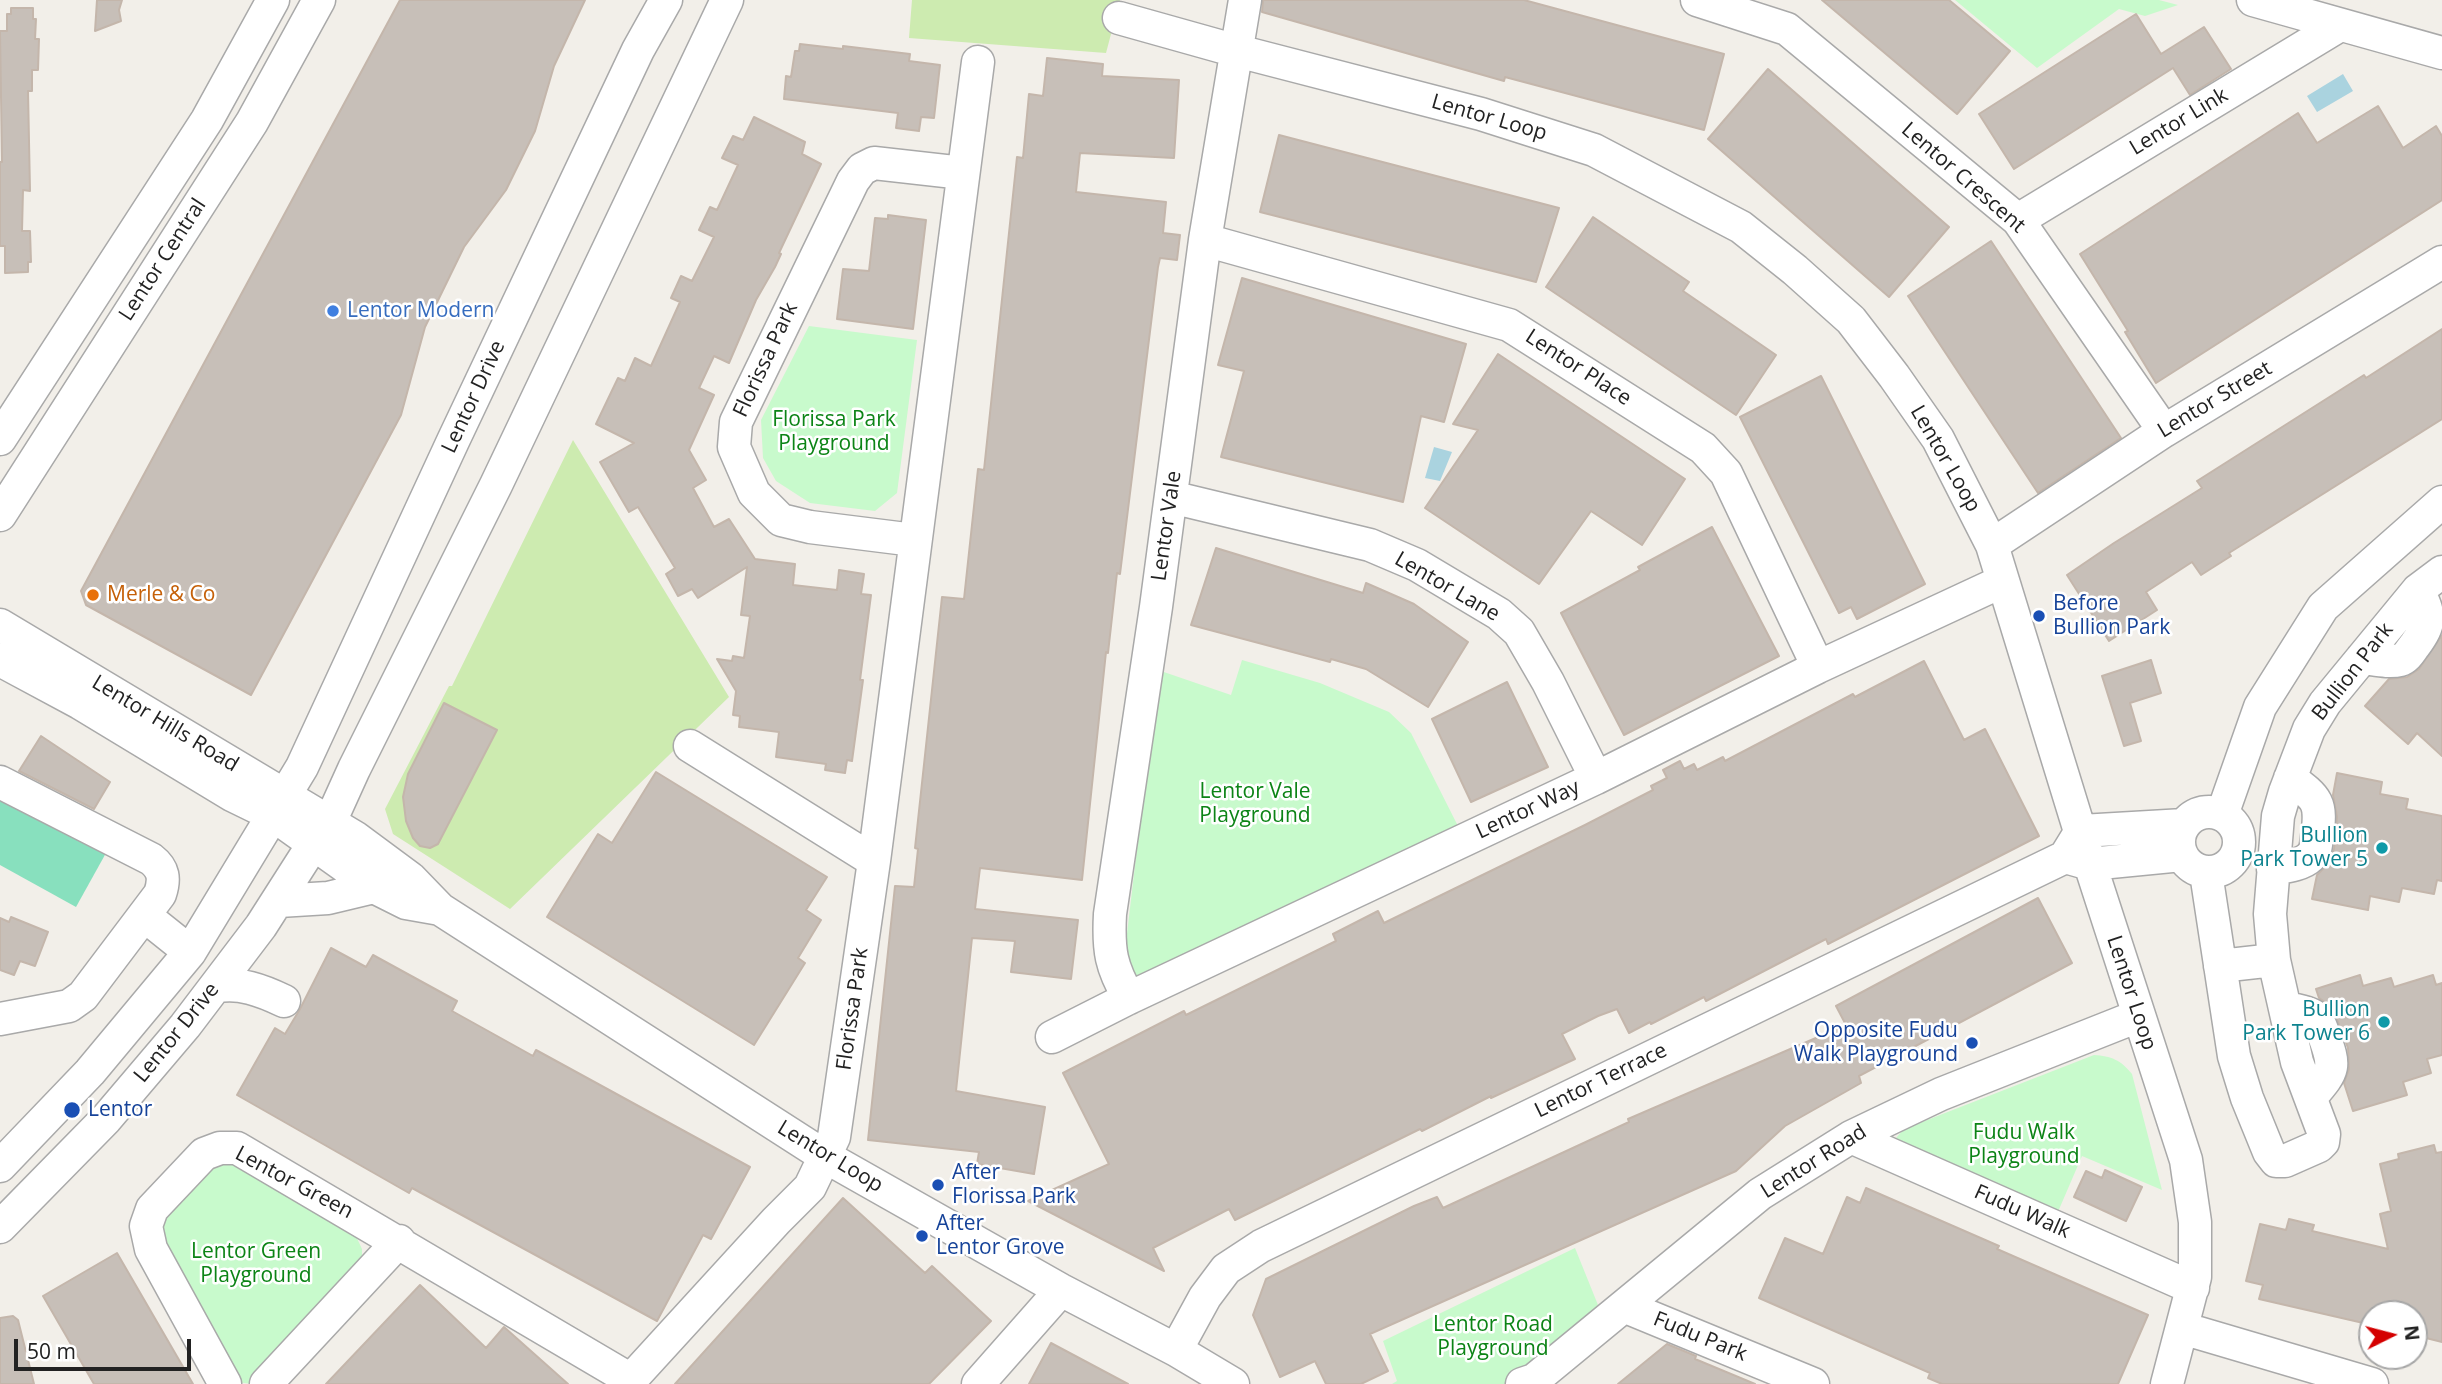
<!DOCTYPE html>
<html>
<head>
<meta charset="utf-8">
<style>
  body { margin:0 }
  #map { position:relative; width:2442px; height:1384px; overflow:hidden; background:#f2efe9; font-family:"Open Sans",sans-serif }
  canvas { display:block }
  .north { position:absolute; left:2358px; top:1300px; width:70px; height:70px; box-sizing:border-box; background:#fff; border:2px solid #a7a7a7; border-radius:50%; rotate:84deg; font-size:19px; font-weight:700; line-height:28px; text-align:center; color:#222 }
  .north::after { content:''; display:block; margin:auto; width:24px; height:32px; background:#d40000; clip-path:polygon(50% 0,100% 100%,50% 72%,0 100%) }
  .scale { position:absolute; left:14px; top:1339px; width:177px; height:32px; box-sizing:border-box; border:4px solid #222; border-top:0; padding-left:9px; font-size:21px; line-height:24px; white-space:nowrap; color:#222; -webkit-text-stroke:5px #fff; paint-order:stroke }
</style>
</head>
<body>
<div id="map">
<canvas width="2442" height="1384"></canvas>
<div class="north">N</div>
<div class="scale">50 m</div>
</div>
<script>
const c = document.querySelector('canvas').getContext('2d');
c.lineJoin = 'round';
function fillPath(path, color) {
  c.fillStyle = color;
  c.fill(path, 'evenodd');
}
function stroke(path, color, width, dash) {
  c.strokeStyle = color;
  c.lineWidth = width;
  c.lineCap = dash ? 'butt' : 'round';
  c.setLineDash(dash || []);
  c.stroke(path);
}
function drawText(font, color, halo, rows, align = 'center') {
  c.font = font + ' "Open Sans",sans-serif';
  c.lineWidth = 5;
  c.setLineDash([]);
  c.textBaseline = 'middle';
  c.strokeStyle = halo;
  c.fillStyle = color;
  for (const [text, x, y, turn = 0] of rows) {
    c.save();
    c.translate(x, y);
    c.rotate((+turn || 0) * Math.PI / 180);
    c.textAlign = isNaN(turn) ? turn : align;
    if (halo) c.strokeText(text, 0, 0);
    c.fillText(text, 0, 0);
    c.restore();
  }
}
const grass = new Path2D(`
  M912 0H1120L1106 53 909 38Z
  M573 440 729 697 510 909 393 834 385 809 449 686H452Z`);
const park = new Path2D(`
  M1955 0H2159L2178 5 2145 16 2119 9 2037 68Z
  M809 326 917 340 897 493 875 511 810 503 776 481 763 458 761 420Z
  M1242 660 1320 683 1389 712 1411 733 1462 834 1142 977 1129 973 1124 959 1158 670 1231 695Z
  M2094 1055C2111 1056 2121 1060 2132 1074L2162 1190 2082 1156 2054 1221 1898 1149 1896 1138 1904 1129Z
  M223 1161 238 1163 355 1234 362 1249V1262L252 1384 237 1382 158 1248V1222L211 1166Z
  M1575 1248 1598 1305 1507 1384H1392L1397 1381 1383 1341Z`);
const pitch = new Path2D(`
  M0 794 106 853 76 907 0 865Z`);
const water = new Path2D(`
  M2343 74 2353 91 2317 112 2307 96Z
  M1434 447 1452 452 1440 481 1425 478Z`);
const building = new Path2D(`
  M97 0H122L119 10 121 21 95 31Z
  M400 0H585L554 66 535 131 506 190 464 247 425 327 401 415 251 695 86 605 81 591Z
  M1263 0H1524L1724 54 1704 130 1505 77 1504 81 1262 12Z
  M1822 0H1949L2010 51 1957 114Z
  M11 8H33V19H36L35 39H39L38 70H32V91H28L30 191 23 190 22 231H30L31 262H28V272L5 273V246H0V162H2L0 31H7V14H11Z
  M2136 14 2161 54 2204 27 2231 69 2190 95 2173 68 2014 169 1979 114Z
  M800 44 843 49V46L910 54 909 61 940 65 934 118 921 117 919 131 896 128 898 113 784 99 786 76 791 77 795 51H799Z
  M1047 58 1103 64 1102 76 1179 80 1174 158 1080 153 1076 192 1166 202 1163 233 1180 235 1177 260 1160 258 1158 267 1120 574 1117 573 1108 653 1106 652 1082 880 980 868 975 909 1078 920 1071 979 1011 972 1015 941 972 938 956 1091 1045 1107 1034 1174 977 1164 979 1152 868 1140 895 886 914 887 918 849 915 848 942 597 964 599 978 469 984 470 1017 157 1023 158 1029 94 1043 96Z
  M1768 69 1949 227 1889 297 1708 139Z
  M2378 106 2403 148 2436 126 2442 136V200L2156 383 2125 332 2128 331 2080 254 2298 113 2317 143Z
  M754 117 805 142 802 154 821 164 779 253 781 254 775 267 756 300 729 363 714 356 699 388 714 395 689 450 706 480 693 488 714 527 729 519 755 559 795 564 793 585 837 590 839 570 864 574 861 594 871 595 860 680H863L852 761 847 760 845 773 825 770 826 764 776 757 779 732 739 727 740 716 733 715 736 691 717 659 732 661 733 656 744 658 750 616 741 615 747 567 698 598 692 589 678 596 666 574 675 568 638 507 629 512 600 462 634 443 596 424 618 378 625 381 635 358 651 366 680 302 671 298 681 276 692 281 714 237 699 230 710 207 717 210 738 165 722 158 733 136 743 140Z
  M1279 135 1559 208 1536 282 1260 212Z
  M888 215 926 220 913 329 837 319 843 269 869 271 875 218 888 219Z
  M1593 217 1689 282 1683 291 1776 355 1736 415 1546 287Z
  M1991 241 2121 438 2038 493 1908 296Z
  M1242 278 1466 344 1444 422 1421 416 1403 502 1221 457 1244 371 1218 365Z
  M2442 329V419L2229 553 2231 556 2201 575 2192 562 2146 592 2157 610 2109 641 2067 575 2114 543 2202 488 2197 481 2364 375 2366 378Z
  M1498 354 1685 479 1642 545 1591 511 1539 584 1425 508 1478 430 1453 424Z
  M1821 376 1925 584 1857 619 1851 607 1839 613 1740 417Z
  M1712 527 1779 656 1624 735 1561 613 1640 570 1638 567Z
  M1216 548 1363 593 1366 583 1414 604 1468 642 1428 707 1366 669 1331 659 1330 662 1191 625Z
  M2442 635V756L2417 733 2408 744 2365 706 2389 679 2407 677 2419 669Z
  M2151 660 2161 693 2130 703 2141 741 2124 746 2102 676Z
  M1924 661 1964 740 1985 729 2039 836 1828 944 1826 939 1706 1001 1704 997 1651 1024 1650 1022 1629 1033 1617 1009 1598 1016 1562 1034 1575 1059 1491 1098V1096L1422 1131 1420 1129 1235 1220 1229 1209 1153 1248 1164 1271 1028 1201 1109 1164 1063 1073 1184 1011 1186 1015 1336 941 1333 934 1378 911 1384 923 1585 825 1653 790 1651 786 1667 778 1663 770 1680 761 1684 769 1694 764 1697 770 1723 757 1725 761 1853 694 1855 697Z
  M1507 682 1548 767 1471 802 1432 719Z
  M444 703 497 730 438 844 430 848 420 846 413 838 406 821 403 797 408 774Z
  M41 736 110 782 94 809 19 771Z
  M656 772 827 877 806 910 821 920 798 958 805 963 754 1045 547 917 598 834 612 843Z
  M2337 773 2382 782 2380 794 2408 799 2406 809 2442 816V881L2437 880 2434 894 2402 888 2399 902 2370 896 2368 910 2312 899 2317 875 2329 863 2334 849 2337 817 2333 795Z
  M2038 898 2072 963 1859 1076 1861 1083 1785 1126 1736 1171 1370 1334 1388 1371 1361 1384H1326L1315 1361 1280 1377 1253 1315 1266 1279 1414 1206 1437 1197 1443 1208 1629 1122 1628 1119 1846 1025 1836 1006Z
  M11 917 48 932 35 966 20 961 14 975 0 970V918L9 922Z
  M331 948 366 967 373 955 457 1001 452 1011 533 1056 536 1050 750 1167 711 1239 703 1235 657 1321 412 1188 409 1193 237 1095 275 1028 285 1034 300 1009Z
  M2360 975 2363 986 2391 978 2394 987 2433 975 2436 985 2442 983V1055L2427 1059 2431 1073 2403 1082 2407 1095 2353 1111 2344 1083 2349 1069 2348 1048 2335 1014 2329 1005 2319 998 2316 989Z
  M2434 1145 2436 1153 2442 1152V1342L2414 1335V1314H2372V1325L2259 1299 2263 1285 2246 1281 2260 1224 2286 1230 2289 1219 2314 1225 2312 1231 2388 1249 2380 1214 2391 1211 2380 1164 2399 1159 2398 1154Z
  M2105 1170 2142 1187 2126 1221 2074 1197 2086 1171 2102 1178Z
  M1866 1188 1999 1246 1997 1249 2148 1315 2118 1384H1942L1928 1378 1930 1373 1759 1298 1785 1238 1823 1254 1847 1197 1860 1203Z
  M843 1198 925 1273 932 1266 991 1321 929 1384H675Z
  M117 1253 193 1384H94L43 1296Z
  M420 1285 486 1348 504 1327 568 1384H326Z
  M13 1316 18 1320 34 1384H0V1318Z
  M1051 1343 1128 1384H1029Z
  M1667 1344 1696 1356 1695 1359 1755 1384H1618Z`);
const minor = new Path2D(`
  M1697 0 1787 29 2018 220 2164 431
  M2253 0 2442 53
  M1119 18 1226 48 1481 114 1594 150 1741 227 1795 270 1851 320 1894 376 1938 439 1992 545 2090 864 2186 1160 2195 1222V1277L2167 1384
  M2018 220 2340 25
  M1205 240 1509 325 1703 448 1726 473 1818 667
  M0 439 207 120 273 0
  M1171 497 1370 545 1417 565 1499 614 1519 632 1548 682 1596 778
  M0 515 252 122 319 0
  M914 540 810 527 781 520 754 493 734 447 736 422 853 181 862 169 874 163 963 173
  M1992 545 2164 431 2442 262
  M0 625 356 838 410 878 440 909 826 1157 1061 1290 1176 1350 1233 1384
  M2362 658C2373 659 2389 663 2400 660 2407 658 2411 650 2415 645 2432 622 2430 615 2418 590
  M0 660 80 703 232 795 273 815 374 887 406 903 440 909
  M690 746 874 861
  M0 782 151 859C164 869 165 879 160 894L83 996 69 1006 0 1019
  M2179 842a30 30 0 1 1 60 0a30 30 0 1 1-60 0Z
  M2222 815 2260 707 2323 607 2442 502
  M2081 831 2184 825
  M2069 858 2090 864 2182 855
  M2273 869C2284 867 2302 865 2310 857 2316 852 2316 845 2317 837 2322 802 2318 799 2290 778
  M2206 873 2234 1056 2247 1098 2269 1152 2276 1161H2285L2319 1146 2323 1142 2324 1134 2297 1062 2274 960 2270 914 2278 816 2285 792 2309 729 2325 703 2418 590 2442 572
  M279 901 328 898 374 887
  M145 916 190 952
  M2220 966 2274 960
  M215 987C238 981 263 991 284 1001
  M1129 998C1111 967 1108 951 1110 914L1156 607 1205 240 1245 0
  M2285 1007C2293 1010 2304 1011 2312 1015 2318 1018 2321 1026 2323 1033 2336 1068 2335 1069 2311 1097
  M1052 1037 1129 998 1596 778 1818 667 2003 581
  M1851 1137 2193 1288
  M0 1166 90 1072 190 952 302 767 453 441 638 50 666 0
  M0 1227 106 1119 185 1026 261 926 314 843 330 822 354 769 496 485 727 0
  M1626 1307 1813 1384
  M2182 1328 2372 1384
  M1176 1350 1205 1297 1226 1269 1261 1246 2065 857 2081 831
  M225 1384 151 1249 146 1226 152 1209 204 1154 220 1148H237L631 1380
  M266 1384 399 1241
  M627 1384 776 1221 810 1187 834 1137 874 861 978 62
  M978 1384 1061 1290
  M1522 1384 1534 1380 1760 1194 1851 1137 1941 1094 2138 1016`);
const markers = [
  [333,311,7,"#3f7fe0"],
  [93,595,7,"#e8710a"],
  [2039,616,7,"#1a4fb4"],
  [2382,848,7,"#0f9aa8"],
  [2384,1022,7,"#0f9aa8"],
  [1972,1043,7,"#1a4fb4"],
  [72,1110,9,"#1a4fb4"],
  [938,1185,7,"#1a4fb4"],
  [922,1236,7,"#1a4fb4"]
];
const streetNames = [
  ["Lentor Loop",1489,118,16],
  ["Lentor Link",2179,122,-31],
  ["Lentor Crescent",1963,178,41],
  ["Lentor Central",163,260,-57],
  ["Florissa Park",766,360,-65],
  ["Lentor Place",1578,368,33],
  ["Lentor Drive",474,397,-65],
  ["Lentor Street",2215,400,-31],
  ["Lentor Loop",1945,459,60],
  ["Lentor Vale",1167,526,-82],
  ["Lentor Lane",1447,587,30],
  ["Bullion Park",2353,672,-52],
  ["Lentor Hills Road",165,724,31],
  ["Lentor Way",1528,810,-25],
  ["Lentor Loop",2131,993,72],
  ["Florissa Park",853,1009,-82],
  ["Lentor Drive",177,1033,-51],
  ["Lentor Terrace",1601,1081,-26],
  ["Lentor Loop",830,1157,31],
  ["Lentor Road",1814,1162,-32],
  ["Lentor Green",294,1183,28],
  ["Fudu Walk",2022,1212,24],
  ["Fudu Park",1700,1337,22]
];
const shopNames = [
  ["Lentor Modern",347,311]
];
const parkNames = [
  ["Florissa Park",834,420],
  ["Playground",834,444],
  ["Lentor Vale",1255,792],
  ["Playground",1255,816],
  ["Fudu Walk",2024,1133],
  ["Playground",2024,1157],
  ["Lentor Green",256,1252],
  ["Playground",256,1276],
  ["Lentor Road",1493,1325],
  ["Playground",1493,1349]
];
const foodNames = [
  ["Merle & Co",107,595]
];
const transitNames = [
  ["Before",2053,604],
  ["Bullion Park",2053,628],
  ["Opposite Fudu",1958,1031,"right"],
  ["Walk Playground",1958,1055,"right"],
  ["Lentor",88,1110],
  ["After",952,1173],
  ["Florissa Park",952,1197],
  ["After",936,1224],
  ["Lentor Grove",936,1248]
];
const cultureNames = [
  ["Bullion",2368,836],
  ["Park Tower 5",2368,860],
  ["Bullion",2370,1010],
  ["Park Tower 6",2370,1034]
];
fillPath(grass, '#cdebb0');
fillPath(park, '#c8facc');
fillPath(pitch, '#88e0be');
fillPath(water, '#aad3df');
fillPath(building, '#c7bfb8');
stroke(building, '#c4b6ab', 2);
stroke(minor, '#a9a9a9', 35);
stroke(minor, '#fff', 32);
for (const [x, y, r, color] of markers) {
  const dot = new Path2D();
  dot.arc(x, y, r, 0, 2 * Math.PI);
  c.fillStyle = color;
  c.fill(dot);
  stroke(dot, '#fff', 2.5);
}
drawText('21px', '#222', '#fff', streetNames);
drawText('21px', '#366cbe', '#fff', shopNames, 'left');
drawText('21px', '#0c8416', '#fff', parkNames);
drawText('21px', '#c56008', '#fff', foodNames, 'left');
drawText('21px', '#164399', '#fff', transitNames, 'left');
drawText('21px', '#0d838f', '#fff', cultureNames, 'right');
</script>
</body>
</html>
